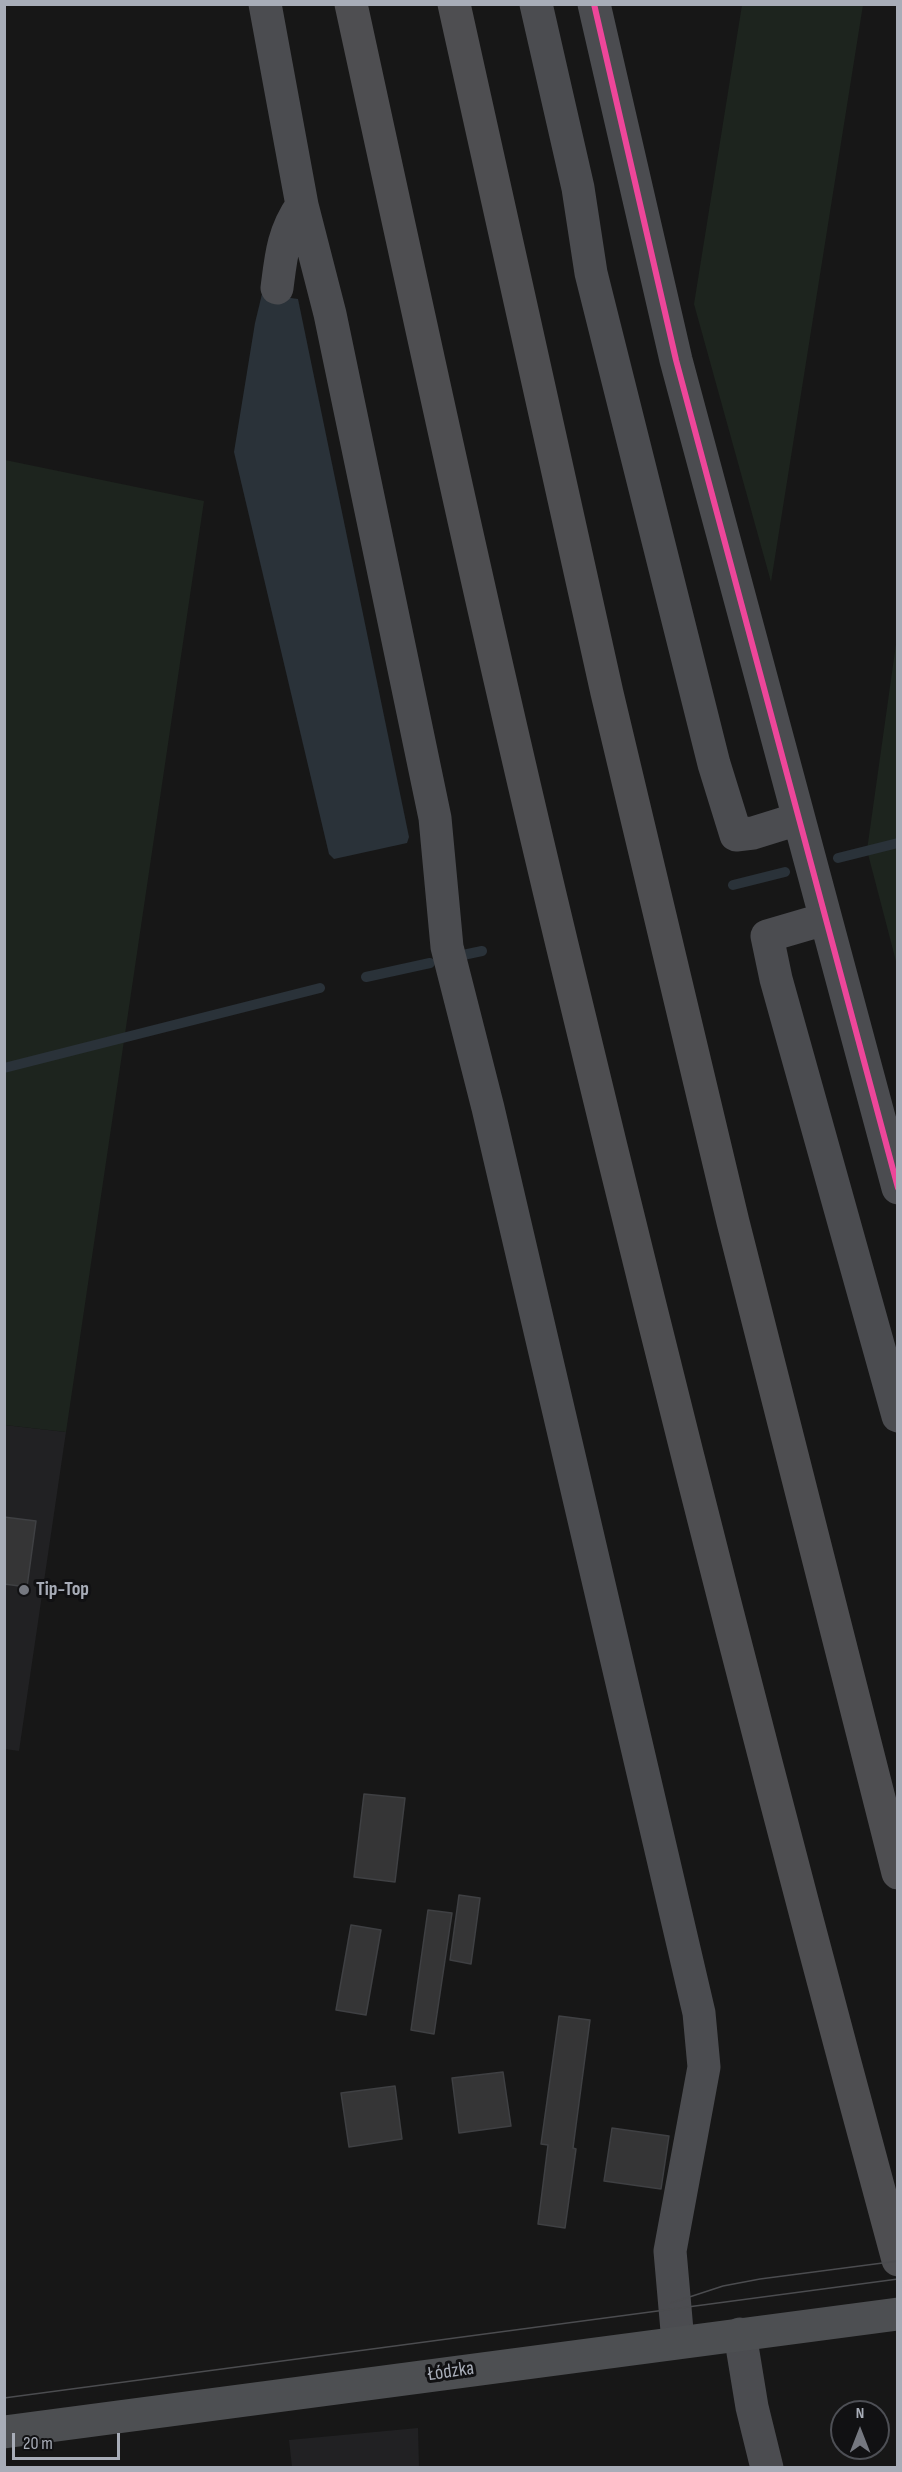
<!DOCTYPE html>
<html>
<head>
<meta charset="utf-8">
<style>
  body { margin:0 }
  #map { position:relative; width:902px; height:2472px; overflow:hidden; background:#171717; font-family:"Sofia Sans Condensed",sans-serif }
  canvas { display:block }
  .frame { position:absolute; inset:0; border:6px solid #a8adb8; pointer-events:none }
  .north { position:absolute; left:830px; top:2400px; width:60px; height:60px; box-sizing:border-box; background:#111113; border:2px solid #4d4f55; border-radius:50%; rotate:0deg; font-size:16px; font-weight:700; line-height:24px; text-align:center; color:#a8adb8 }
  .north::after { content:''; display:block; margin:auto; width:21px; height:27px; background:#757880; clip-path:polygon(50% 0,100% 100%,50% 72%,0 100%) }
  .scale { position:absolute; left:12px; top:2433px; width:108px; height:27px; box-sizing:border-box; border:3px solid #a8adb8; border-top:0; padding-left:8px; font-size:18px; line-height:21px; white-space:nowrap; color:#a8adb8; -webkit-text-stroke:4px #111113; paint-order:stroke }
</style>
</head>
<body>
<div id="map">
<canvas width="902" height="2472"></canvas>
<div class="frame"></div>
<div class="north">N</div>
<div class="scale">20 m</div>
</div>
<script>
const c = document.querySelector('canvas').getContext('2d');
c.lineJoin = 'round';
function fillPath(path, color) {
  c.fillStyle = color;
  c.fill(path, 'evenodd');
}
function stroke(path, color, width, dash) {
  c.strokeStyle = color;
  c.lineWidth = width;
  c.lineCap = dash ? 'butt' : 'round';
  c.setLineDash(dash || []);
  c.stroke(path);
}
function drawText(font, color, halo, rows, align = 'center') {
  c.font = font + ' "Sofia Sans Condensed",sans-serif';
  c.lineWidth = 6;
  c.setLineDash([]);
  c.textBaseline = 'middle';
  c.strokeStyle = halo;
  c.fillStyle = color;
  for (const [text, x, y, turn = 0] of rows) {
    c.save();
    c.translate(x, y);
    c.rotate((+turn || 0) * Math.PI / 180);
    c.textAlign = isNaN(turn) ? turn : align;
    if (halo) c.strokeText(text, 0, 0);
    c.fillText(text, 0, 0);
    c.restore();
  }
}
const built = new Path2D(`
  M5 1425 66 1432 19 1751 5 1749Z
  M418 2428 419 2467H292L289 2440Z`);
const green = new Path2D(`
  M742 5H863L771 582 694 304Z
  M5 460 204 501 66 1432 5 1425Z
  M897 637 898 965H897L867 850Z`);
const water = new Path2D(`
  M262 294 298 299 409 837 407 843 334 859 329 854 234 452 255 323Z`);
const stream = new Path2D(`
  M838 858 898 843
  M733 885 785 872
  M463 955 482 951
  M366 977 430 963
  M4 1068 320 988`);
const building = new Path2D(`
  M4 1517 36 1521 27 1587 4 1584Z
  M364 1794 405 1798 395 1882 354 1877Z
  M459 1895 480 1898 471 1964 450 1960Z
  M428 1910 452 1913 434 2034 411 2030Z
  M351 1925 381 1930 366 2015 336 2010Z
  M559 2016 590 2020 573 2148 576 2149 565 2228 538 2224 548 2145 541 2144Z
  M503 2072 511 2126 459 2133 452 2078Z
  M395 2086 402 2139 349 2147 341 2093Z
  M612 2128 669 2136 661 2189 604 2181Z`);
const minor = new Path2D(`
  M265 4 302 205 330 314 435 818 447 947 488 1108 699 2013 704 2067 670 2251 678 2342
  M536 4 578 188 591 273 714 764 736 835 753 833 798 819
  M594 4 676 360 898 1188
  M277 288C281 256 283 232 302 205
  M825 919 767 936 776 979 898 1416
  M740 2334 752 2407 767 2468`);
const major = new Path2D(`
  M4 2432 898 2314`);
const highway = new Path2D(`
  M351 4C423 335 494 666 574 994 676 1418 784 1840 898 2260
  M454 4 607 693 733 1222 898 1873`);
const tram = new Path2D(`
  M671 2303 723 2286 760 2279 898 2261
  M4 2398 898 2279`);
const cycleway = new Path2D(`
  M594 4 676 360 898 1188`);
const markers = [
  [24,1590,6,"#757880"]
];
const poiNames = [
  ["Tip-Top",36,1590]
];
const streetNames = [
  ["Łódzka",451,2372,-8]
];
fillPath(built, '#212123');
fillPath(green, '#1d241e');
fillPath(water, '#2a3239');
stroke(stream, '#2a3239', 10);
fillPath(building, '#353536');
stroke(building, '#3f4043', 1.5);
stroke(minor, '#4b4c50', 33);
stroke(major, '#4d4f52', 33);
stroke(highway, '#4e4e51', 33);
stroke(tram, '#4b4c4f', 1.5);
stroke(cycleway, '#ed469a', 6);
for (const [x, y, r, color] of markers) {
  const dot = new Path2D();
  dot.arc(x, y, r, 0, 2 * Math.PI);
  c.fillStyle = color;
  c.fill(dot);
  stroke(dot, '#111113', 2);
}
drawText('bold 20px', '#a8adb8', '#111113', poiNames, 'left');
drawText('20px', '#a8adb8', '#111113', streetNames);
</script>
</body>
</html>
